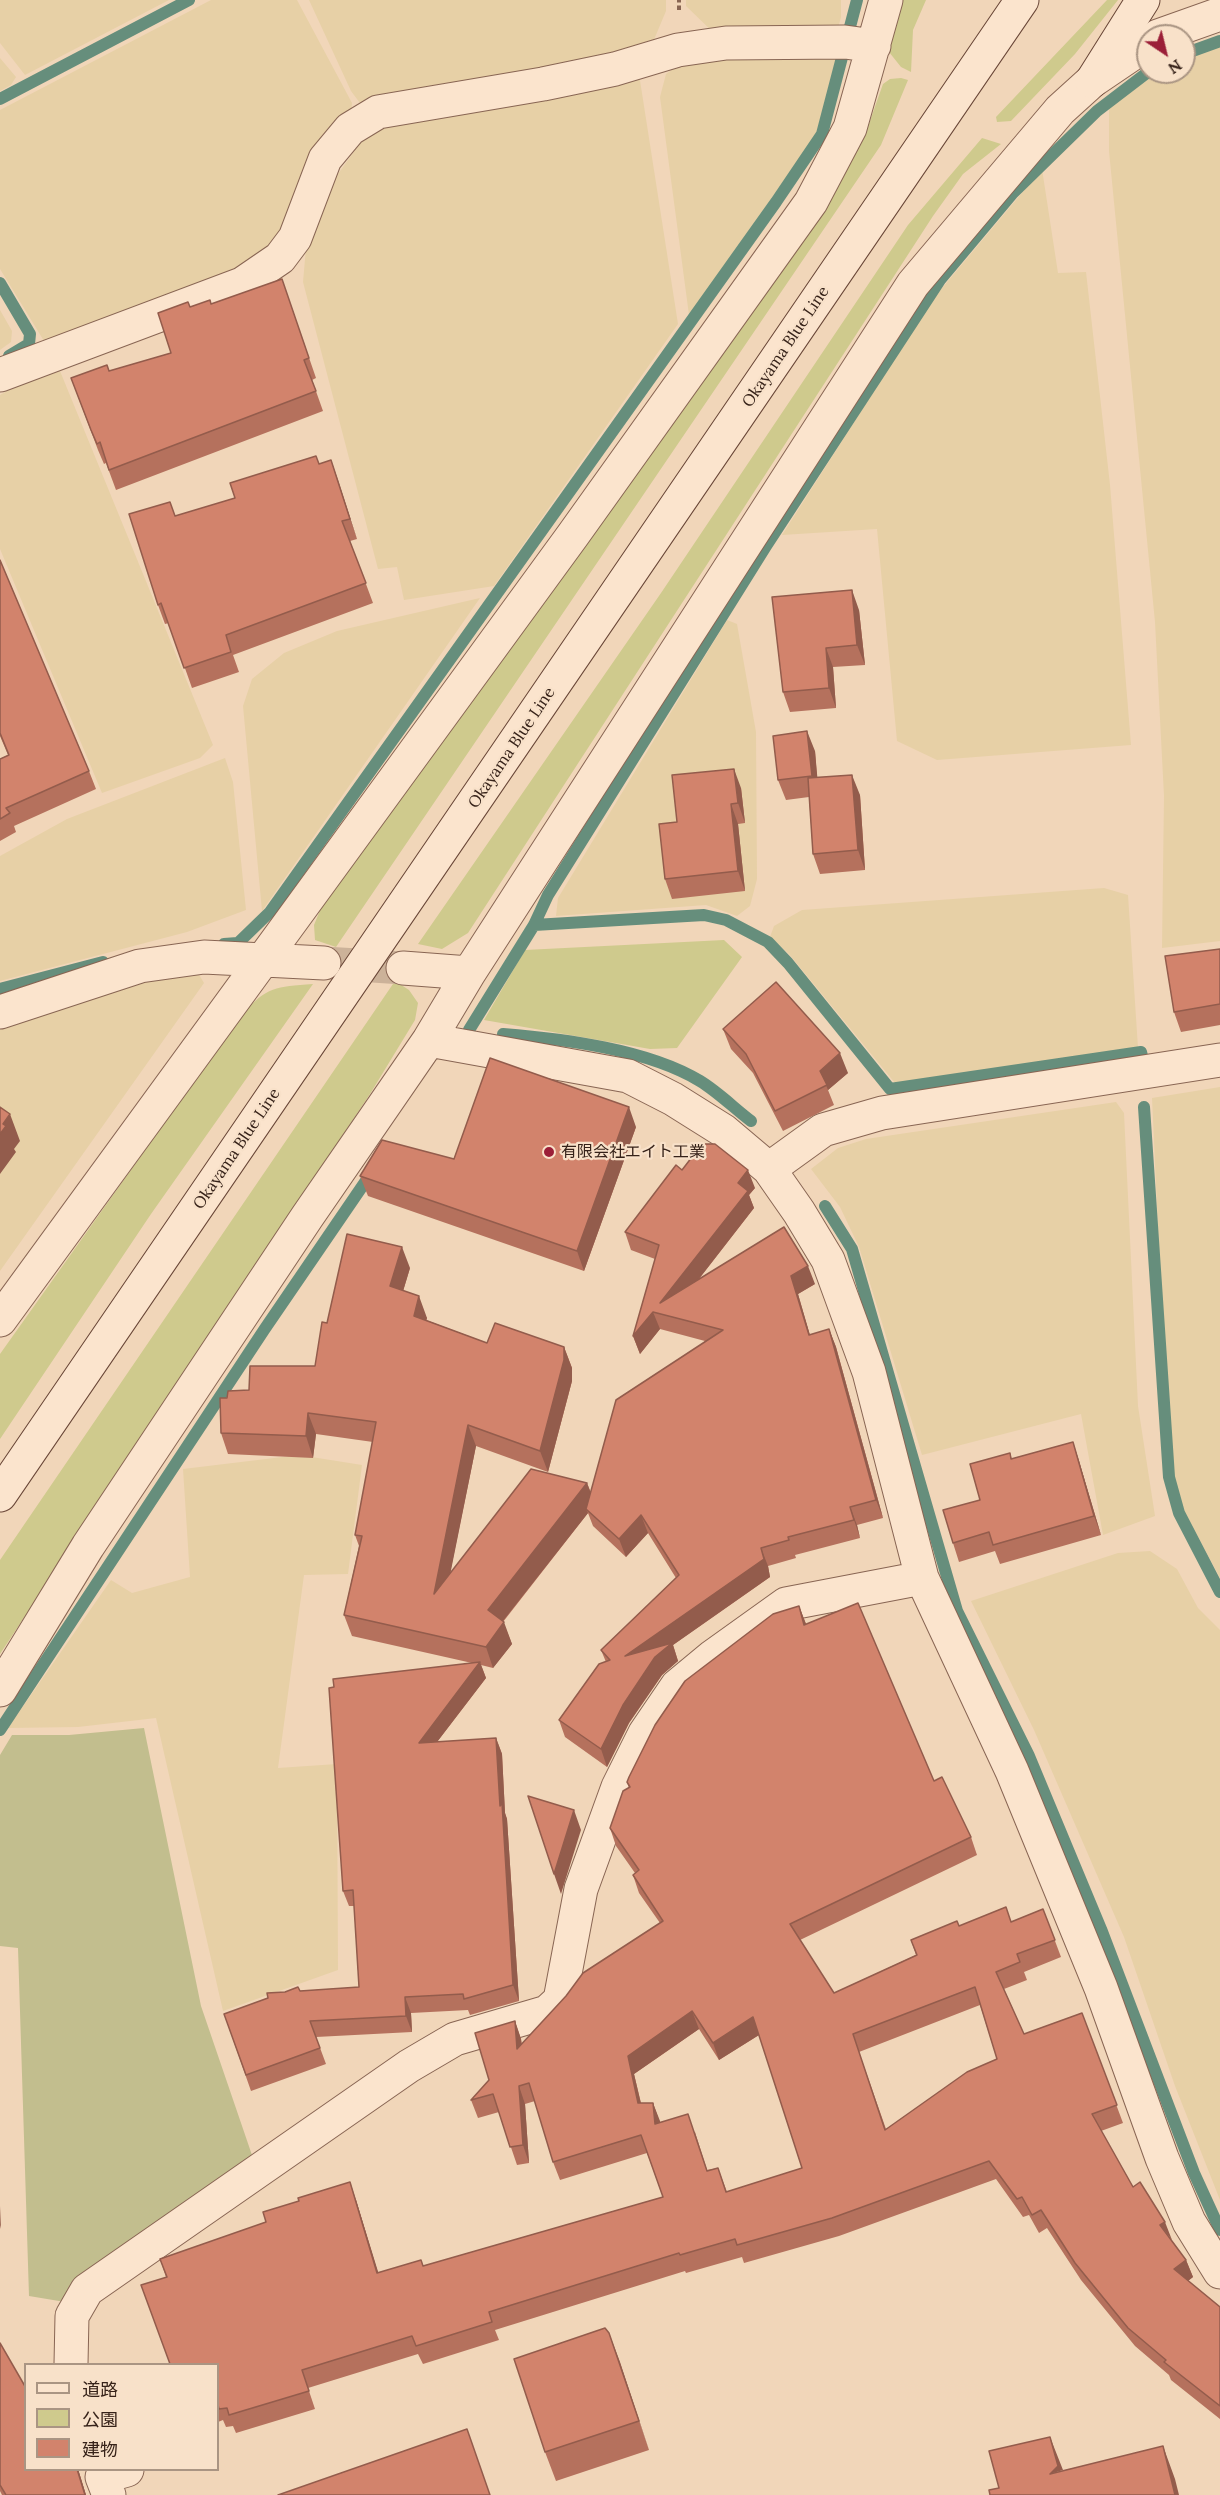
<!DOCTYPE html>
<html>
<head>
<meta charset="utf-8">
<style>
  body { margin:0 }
  #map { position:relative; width:1220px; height:2495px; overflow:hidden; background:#f1d6b9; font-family:Lora,"Noto Sans JP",serif }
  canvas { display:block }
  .legend { position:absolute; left:24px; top:2363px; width:195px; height:108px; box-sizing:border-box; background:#f8e1c9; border:2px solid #aa9583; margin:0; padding:8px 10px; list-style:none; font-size:18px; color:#362219 }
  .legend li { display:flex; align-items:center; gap:12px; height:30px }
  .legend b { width:30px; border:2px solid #aa9583 }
  .north { position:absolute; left:1136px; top:24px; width:60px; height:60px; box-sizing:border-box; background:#f8e1c9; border:2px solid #aa9583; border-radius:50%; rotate:145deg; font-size:16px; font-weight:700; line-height:24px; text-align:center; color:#362219 }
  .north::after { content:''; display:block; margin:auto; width:21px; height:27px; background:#9b1f38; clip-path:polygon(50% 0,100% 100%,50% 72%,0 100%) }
</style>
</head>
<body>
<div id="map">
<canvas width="1220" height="2495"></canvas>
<ul class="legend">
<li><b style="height:8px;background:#fbe4cd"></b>道路</li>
<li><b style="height:16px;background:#cfca8d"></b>公園</li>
<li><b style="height:16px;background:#d2836c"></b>建物</li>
</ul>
<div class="north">N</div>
</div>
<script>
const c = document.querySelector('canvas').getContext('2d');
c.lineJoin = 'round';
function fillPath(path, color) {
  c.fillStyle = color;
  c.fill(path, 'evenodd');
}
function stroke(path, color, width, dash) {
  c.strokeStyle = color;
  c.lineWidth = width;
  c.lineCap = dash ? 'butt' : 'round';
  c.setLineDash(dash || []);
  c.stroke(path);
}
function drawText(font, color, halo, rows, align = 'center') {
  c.font = font + ' Lora,"Noto Sans JP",serif';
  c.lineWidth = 4.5;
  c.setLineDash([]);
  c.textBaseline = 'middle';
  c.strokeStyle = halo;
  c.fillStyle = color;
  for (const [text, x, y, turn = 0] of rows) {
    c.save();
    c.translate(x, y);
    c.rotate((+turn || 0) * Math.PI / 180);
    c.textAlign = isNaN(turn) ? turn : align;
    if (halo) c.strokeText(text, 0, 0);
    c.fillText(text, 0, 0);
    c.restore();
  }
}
const farmland = new Path2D(`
  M0 0H169L25 75 0 43Z
  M211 0H297L352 103 351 112 287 229 244 273 44 341 0 269V110Z
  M309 0H666V11L653 42 632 55 373 104 360 103 351 91Z
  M686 0H841V17L838 28 717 36 686 6Z
  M1220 46V941L1162 948 1164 796 1155 622 1109 151V108L1158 72H1184V60Z
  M837 54 816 135 689 315 660 97 666 74 681 63 739 55Z
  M0 58 16 77 11 85 0 91Z
  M639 74 678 324 494 586 404 600 397 567 378 569 303 282 306 248 325 192 366 135 391 121Z
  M1042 169 1058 273 1086 272 1110 485 1131 745 937 760 897 741 877 529 782 535 932 300Z
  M0 310 12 331 11 342 0 350Z
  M60 371 213 745 200 758 102 793 0 549V395L12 388Z
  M480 598 262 911 243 706 252 679 284 653 337 631Z
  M727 620 737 624 756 732 757 879 750 906 737 916 706 905 556 916 558 898Z
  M225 758 233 782 246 910 187 932 0 981V856L67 819Z
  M1104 888 1128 895 1138 1048 895 1083 789 954 770 937 774 926 802 910Z
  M195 968 204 983 0 1271V1020Z
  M1220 1087V1578L1175 1494 1163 1336 1152 1098Z
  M1116 1102 1124 1113 1138 1406 1155 1516 1103 1535 1081 1414 922 1455 859 1247 840 1207 811 1169 838 1148 866 1139Z
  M299 1455 362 1465 348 1574 304 1575 278 1768 337 1764 338 1970 223 2011 156 1718 78 1727 8 1728 111 1580 132 1593 190 1577 183 1469Z
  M1150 1551 1177 1569 1198 1608 1220 1630V2200L1175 2086 1124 1937 1034 1730 971 1601 1118 1553Z`);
const green = new Path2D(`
  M903 0H926L913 30 911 72 901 67 889 52Z
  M1107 0H1118L1075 54 1011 121 997 122 996 117Z
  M901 78 908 80 881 145 336 947 315 940 314 925 323 903 813 224 866 132 883 84 890 79Z
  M982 138 1001 144 963 174 933 216 468 933 442 949 418 944 661 593 908 225Z
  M724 940 742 957 677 1048 650 1049 484 1020 525 950Z
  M395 981 409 990 418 1003 415 1020 370 1094 0 1654V1560Z
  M313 984 151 1214 0 1439V1354L241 1015C268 986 275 987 313 984Z`);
const cemetery = new Path2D(`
  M144 1728 201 2006 254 2161 71 2303 29 2296 18 1948 0 1946V1755L12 1735H69Z`);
const stream = new Path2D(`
  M1184 54 1220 41
  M0 99 189 0
  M0 283 30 334 29 344 9 356
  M534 925 704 915 726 920 768 942 788 963 890 1089 1141 1052 1142 1056
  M224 944 238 943 270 912 776 202 822 134 857 0
  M0 989 103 962
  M469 1030 534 925 548 895 766 546 940 280 1013 193 1097 111 1148 72
  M503 1034C563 1039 647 1049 700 1081 718 1092 734 1108 751 1121
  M1144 1107 1169 1477 1179 1513 1220 1592
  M825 1206 852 1249 957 1611 1029 1756 1101 1929 1194 2173 1220 2230
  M0 1730 264 1330 372 1172`);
const minorTunnel = new Path2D(`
  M324 963 403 968`);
const path = new Path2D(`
  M679 10V0`);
const minor = new Path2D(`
  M1158 36 1220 14
  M0 375 242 284 280 258 295 238 325 159 350 129 378 112 543 84 615 69 678 50 726 43 845 42 874 46
  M403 968 469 973
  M0 1012 140 966 204 957 324 963
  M429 1040 628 1076 673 1099 724 1131 769 1169 799 1212 828 1260 869 1372 922 1578 1012 1771 1101 1988 1162 2158 1189 2222 1220 2272
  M769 1169 823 1130 882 1113 1220 1060
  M0 1320 573 535 811 202 850 128 886 0
  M0 1690 88 1546 307 1217 429 1040 469 973 913 284 1060 110 1092 81 1148 43
  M71 2364 72 2316 87 2290 409 2066 455 2039 547 2012 560 2000 581 1889 618 1787 645 1733 677 1686 712 1657 786 1604 922 1578
  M109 2495 102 2477 127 2470`);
const secondary = new Path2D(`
  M1092 81 1143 0
  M0 1495 1022 0`);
const wall = new Path2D(`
  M282 279 316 378 312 380 323 411 116 490 106 463 104 464 98 450 71 378 109 371 171 353 190 307 211 304Z
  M331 460 357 539 350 541 373 603 233 655 239 672 192 688 169 623 165 624 158 605 170 502 175 516 235 498 319 464Z
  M0 560 89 771 96 789 14 826 16 832 0 841V759L8 755 0 736Z
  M859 610 865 665 833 667 836 708 790 712 783 692Z
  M815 751 817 777 860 795 865 870 820 874 813 854 809 797 786 800 778 780Z
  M741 788 745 823 738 824 745 891 672 899 665 879 677 822Z
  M1220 949V1025L1181 1032 1174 1012Z
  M723 1029 848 1073 828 1090 834 1105 783 1131 753 1073 731 1049Z
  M636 1127 584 1271 368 1196 360 1176Z
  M682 1170 755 1188 749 1195 754 1208 699 1279 815 1284 798 1294 810 1335 829 1329 836 1347 883 1518 857 1525 860 1538 795 1555 796 1558 768 1566 770 1577 673 1645 678 1661 662 1675 629 1723 607 1767 565 1737 559 1720 606 1662 601 1650 676 1578 648 1533 626 1557 593 1526 588 1513 503 1622 512 1644 493 1668 481 1665 486 1678 437 1742 496 1738 502 1754 505 1813 507 1819 519 2001 470 2015 468 2010 411 2013 412 2032 316 2037 326 2064 251 2091 224 2014 300 1991 359 1987 354 1906H349L343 1891 472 1663 352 1636 344 1615 359 1546 355 1535 373 1442 316 1434 313 1458 228 1454 221 1433 227 1398 315 1366 327 1323 410 1268 403 1291 427 1318 426 1320 487 1343 564 1347 572 1368V1381L548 1472 476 1446 450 1573 587 1483 591 1493 705 1341 660 1329 640 1354 633 1336 655 1259 631 1250 625 1232Z
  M1073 1442 1079 1461 1101 1535 1000 1564 995 1551 959 1562 953 1543 1010 1453 1012 1459Z
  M799 1606 806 1624 934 1781 971 1837 977 1855 800 1940 834 1993 916 1955 911 1940 959 1926 1011 1922 1043 1909 1061 1957 1024 1972 1027 1980 1004 1989 1024 2034 1082 2013 1123 2123 1101 2131 1133 2187 1186 2260 1193 2277 1188 2281 1220 2307V2419L1171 2380 1169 2375 1135 2346 1081 2280 1047 2228 1039 2233 1029 2215 1023 2217 996 2179 839 2236 744 2263 742 2257 686 2273 685 2271 495 2330 499 2340 423 2364 418 2354 308 2388 315 2409 236 2433 233 2426 226 2427 223 2420 218 2422V2364L166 2277 160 2259 356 2200 378 2273 423 2266 663 2197 647 2153 560 2180 553 2162 535 2101 525 2104 529 2163 517 2165 499 2112 478 2118 471 2100 489 2080 515 2021 521 2039 522 2044 660 1923 639 1893 633 1875 635 1873 616 1846 610 1828 629 1788 627 1782ZM980 2005 997 2059 886 2129 859 2052ZM699 2029 719 2060 759 2035 802 2168 727 2192 718 2168 707 2170 695 2132 660 2123 653 2103H641L634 2074Z
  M609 2333 649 2450 556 2481 545 2452Z
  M0 2343 26 2469H78L86 2495H2L0 2491Z`);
const shadedWall = new Path2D(`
  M331 460 338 480 357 539 350 519Z
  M852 590 859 610 865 665 857 645Z
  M826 648 833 667 836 708 829 688Z
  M807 731 815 751 819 796 812 776Z
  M734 769 741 788 745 823 738 803Z
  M852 775 860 795 865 870 858 850Z
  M731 804 738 824 745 891 738 871Z
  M840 1053 848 1073 828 1090 820 1071Z
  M629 1107 636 1127 584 1271 577 1251Z
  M10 1114 20 1141 14 1149 16 1152 0 1174V1134L3 1124Z
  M748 1170 755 1188 749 1195 754 1208 670 1316 660 1303 738 1183Z
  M402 1247 410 1268 398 1308 390 1286Z
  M808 1266 815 1284 798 1294 815 1353 809 1335 791 1276Z
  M419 1296 427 1318 422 1337 414 1316Z
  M653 1312 660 1329 640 1354 633 1336Z
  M829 1329 836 1347 883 1518 876 1500Z
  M564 1347 572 1368V1381L548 1472 540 1451Z
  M308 1413 316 1434 313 1458 306 1436Z
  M468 1425 476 1446 442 1615 434 1594Z
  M1073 1442 1079 1461 1101 1535 1094 1516Z
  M587 1483 595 1504 586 1509 588 1513 495 1631 488 1610Z
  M850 1507 857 1525 860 1538 854 1520Z
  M641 1515 648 1533 626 1557 619 1539Z
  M761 1548 768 1566 770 1577 673 1645 678 1661 662 1675 629 1723 607 1767 601 1749 625 1656Z
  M799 1606 806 1624 804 1625Z
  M504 1622 512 1644 493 1668 486 1647Z
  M480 1662 486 1678 424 1759 419 1743Z
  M496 1738 502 1754 505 1813 507 1819 519 2001 513 1985 500 1806Z
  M574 1810 581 1830 561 1894 554 1874Z
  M405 1997 411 2013 412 2032 406 2016Z
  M692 2011 699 2029 634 2074 645 2121 638 2103 628 2056Z
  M753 2017 759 2035 719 2060 713 2043Z
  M515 2021 521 2039 523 2067 517 2049Z
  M519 2086 525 2104 529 2163 523 2145Z
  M653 2103 660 2121 661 2142 655 2124Z
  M350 2182 356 2200 384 2291 377 2273Z
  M0 2206 1 2229 0 2225Z
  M1165 2222 1172 2240 1160 2225Z
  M1186 2260 1193 2277 1180 2287 1174 2269Z
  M609 2333 620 2362 649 2450 639 2421Z
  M1050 2437 1063 2470 1050 2474Z
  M1163 2446 1175 2479 1179 2495H1175Z
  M77 2469H78L86 2495H85Z`);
const building = new Path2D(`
  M282 279 309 358 304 360 316 391 109 470 100 442 97 444 91 430 71 378 107 365 109 371 171 353 158 313 188 302 190 307 210 300 211 304Z
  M316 456 319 464 331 460 350 519 342 521 366 583 226 635 231 652 184 668 161 603 158 605 129 514 170 502 175 516 235 498 230 483Z
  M0 560 89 771 6 808 10 813 0 819V759L9 755 0 733Z
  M852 590 857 645 826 648 829 688 783 692 772 597Z
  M807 731 812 776 778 780 773 736Z
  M734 769 738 803 731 804 738 871 665 879 659 824 677 822 672 775Z
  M852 775 858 850 813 854 808 778Z
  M1220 949V1004L1174 1012 1165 956Z
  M776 982 840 1053 820 1071 827 1085 775 1111 746 1054 723 1029Z
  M490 1058 629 1107 577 1251 360 1176 382 1140 454 1159Z
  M0 1107 10 1114 3 1124 6 1126 0 1134Z
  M702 1144H715L748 1170 738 1183 748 1191 660 1303 784 1227 808 1266 791 1276 809 1335 829 1329 876 1500 850 1507 854 1520 788 1537 789 1540 761 1548 764 1559 625 1656 672 1643 655 1657 623 1705 601 1749 559 1720 599 1664 610 1660 601 1650 679 1575 641 1515 619 1539 586 1509 616 1400 723 1330 653 1312 633 1336 659 1245 625 1232 676 1165 682 1170Z
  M347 1234 402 1247 390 1286 419 1296 414 1316 487 1343 495 1323 564 1347V1360L540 1451 468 1425 434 1594 531 1469 587 1483 488 1610 504 1622 486 1647 344 1615 362 1536 355 1535 376 1422 308 1413 306 1436 221 1433 220 1398H227L228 1391 249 1390 250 1366H315L322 1322 327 1323Z
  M1073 1442 1094 1516 993 1545 989 1532 953 1543 943 1510 980 1500 970 1464 1010 1453 1011 1459Z
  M858 1603 934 1781 942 1777 971 1837 790 1924 834 1993 917 1955 911 1940 957 1921 959 1926 1006 1907 1011 1922 1043 1909 1055 1940 1017 1954 1020 1962 996 1972 1024 2034 1082 2013 1117 2105 1092 2114 1133 2187 1140 2182 1165 2222 1160 2225 1186 2260 1174 2269 1220 2307V2406L1164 2362 1166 2360 1128 2328 1075 2263 1041 2210 1032 2215 1022 2197 1017 2199 989 2161 832 2218 737 2245 735 2239 680 2255 679 2253 489 2312 492 2322 416 2346 412 2336 302 2370 309 2391 229 2415 227 2408 219 2409 218 2405V2364H170L141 2285 167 2277 160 2259 266 2222 263 2212 299 2201 298 2198 350 2182 377 2273 421 2260 423 2266 663 2197 641 2135 553 2162 529 2083 519 2086 523 2145 510 2147 493 2094 471 2100 489 2080 475 2033 515 2021 517 2049 566 1996 583 1973 663 1921 633 1875 639 1870 610 1828 623 1791 630 1787 627 1782 629 1777 655 1725 685 1681 773 1614 799 1606 804 1625ZM975 1987 997 2059 967 2072 885 2130 853 2034ZM692 2011 713 2043 753 2017 802 2168 726 2192 718 2168 707 2171 688 2114 655 2124 653 2103H638L628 2056Z
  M480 1662 419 1743 496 1738 500 1806 502 1803 513 1985 464 1999 463 1994 405 1997 406 2016 310 2021 320 2048 246 2075 224 2014 268 1998 267 1993 285 1992 298 1987 300 1991 359 1987 353 1890 343 1891 329 1688 334 1687 333 1679Z
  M528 1796 574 1810 554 1874Z
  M605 2328 609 2333 639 2421 545 2452 514 2359Z
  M0 2343 26 2388V2469H77L85 2495H6L0 2485Z
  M467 2429 490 2495H278Z
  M1050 2437 1058 2466 1050 2474 1163 2446 1175 2495H990L989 2490 999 2488 989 2451Z`);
const markers = [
  [549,1152,6,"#9b1f38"]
];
const streetNames = [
  ["Okayama Blue Line",786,347,-56],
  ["Okayama Blue Line",512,748,-56],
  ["Okayama Blue Line",237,1149,-56]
];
const poiNames = [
  ["有限会社エイト工業",561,1152]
];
fillPath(farmland, '#e7d0a6');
fillPath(green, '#cfca8d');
fillPath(cemetery, '#c2be8e');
stroke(stream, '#668e7c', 12);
stroke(minorTunnel, '#ccb299', 33, [33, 16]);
stroke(minor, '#886553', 35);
stroke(secondary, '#694637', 35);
stroke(path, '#886553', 4, [4.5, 3]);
stroke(minor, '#fbe4cd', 33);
stroke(secondary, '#fbe4cd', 33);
fillPath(wall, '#b5715d');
fillPath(shadedWall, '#935c4c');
fillPath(building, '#d2836c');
stroke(building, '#935c4c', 1.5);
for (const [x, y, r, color] of markers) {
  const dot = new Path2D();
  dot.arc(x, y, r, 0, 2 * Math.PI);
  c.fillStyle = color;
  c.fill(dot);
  stroke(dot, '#f8e1c9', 2);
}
drawText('16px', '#362219', '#f8e1c9', streetNames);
drawText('16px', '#362219', '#f8e1c9', poiNames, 'left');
</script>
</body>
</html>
